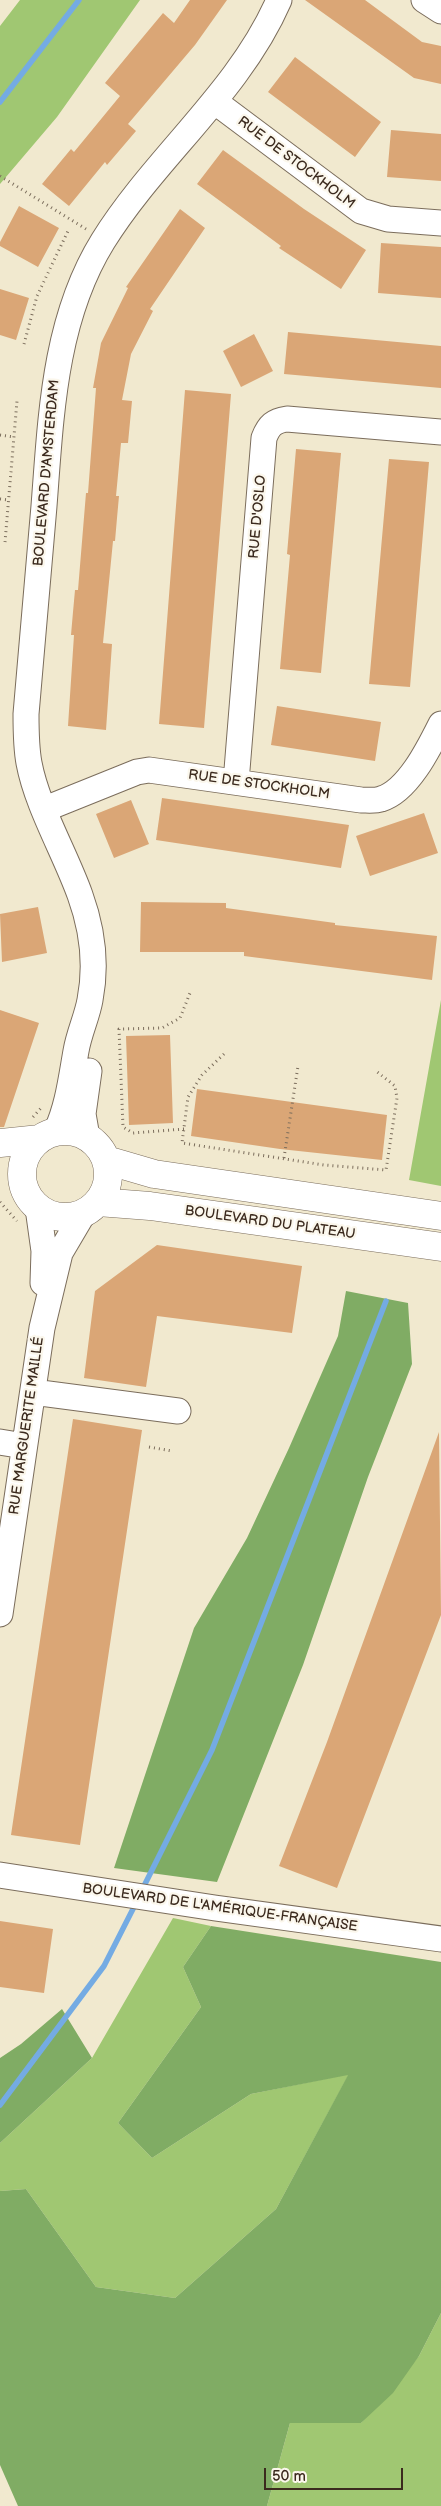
<!DOCTYPE html>
<html>
<head>
<meta charset="utf-8">
<style>
  body { margin:0 }
  #map { position:relative; width:441px; height:2506px; overflow:hidden; background:#f1e9cf; font-family:"Balsamiq Sans",sans-serif }
  canvas { display:block }
  .scale { position:absolute; left:264px; top:2468px; width:139px; height:22px; box-sizing:border-box; border:2px solid #3b2a1e; border-top:0; padding-left:6px; font-size:15px; line-height:18px; white-space:nowrap; color:#3b2a1e; -webkit-text-stroke:4px #fbf7ec; paint-order:stroke }
</style>
</head>
<body>
<div id="map">
<canvas width="441" height="2506"></canvas>
<div class="scale">50 m</div>
</div>
<script>
const c = document.querySelector('canvas').getContext('2d');
c.lineJoin = 'round';
function fillPath(path, color) {
  c.fillStyle = color;
  c.fill(path, 'evenodd');
}
function stroke(path, color, width, dash) {
  c.strokeStyle = color;
  c.lineWidth = width;
  c.lineCap = dash ? 'butt' : 'round';
  c.setLineDash(dash || []);
  c.stroke(path);
}
function drawText(font, color, halo, rows, align = 'center') {
  c.font = font + ' "Balsamiq Sans",sans-serif';
  c.lineWidth = 4.5;
  c.setLineDash([]);
  c.textBaseline = 'middle';
  c.strokeStyle = halo;
  c.fillStyle = color;
  for (const [text, x, y, turn = 0] of rows) {
    c.save();
    c.translate(x, y);
    c.rotate((+turn || 0) * Math.PI / 180);
    c.textAlign = isNaN(turn) ? turn : align;
    if (halo) c.strokeText(text, 0, 0);
    c.fillText(text, 0, 0);
    c.restore();
  }
}
const green = new Path2D(`
  M20 0H140L57 117 0 184V26Z
  M441 1000V1186L409 1180Z
  M173 1918 211 1926 183 1967 201 2007 118 2123 152 2158 251 2094 349 2074 276 2209 175 2298 96 2287 26 2189 0 2191V2143L92 2058Z
  M441 2313V2506H267L290 2423H361L419 2356Z`);
const forest = new Path2D(`
  M346 1291 408 1303 412 1364 368 1477 303 1665 217 1882 114 1868 194 1628 247 1538 289 1448 338 1336Z
  M211 1926 441 1962V2313L419 2356 393 2393 361 2423H290L267 2506H18L0 2465V2191L26 2189 96 2287 175 2298 276 2209 348 2075 251 2094 152 2158 118 2123 201 2007 183 1967Z
  M62 2009 92 2058 0 2143V2058L21 2044Z`);
const stream = new Path2D(`
  M0 102 79 0
  M142 1890 212 1750 386 1301
  M0 2105 104 1966 136 1903`);
const building = new Path2D(`
  M190 0H227L195 45 128 124 136 131 107 165 105 162 69 206 42 184 71 149 74 152 120 96 105 83 133 49 163 13 174 23Z
  M305 0H365L422 42 441 46V84L414 78Z
  M295 57 381 122 355 157 268 92Z
  M391 130 441 134V181L387 177Z
  M223 150 304 209 366 250 341 289 279 248 281 246 197 184Z
  M19 206 59 228 38 267 0 246V242Z
  M180 209 205 228 150 309 153 311 131 354 122 400 132 401 128 443H121L116 496H119L117 518 115 541H113L103 643 112 644 106 730 68 726 74 635H71L73 612 75 590H78L86 493H88L96 388H93L101 343 128 288 126 287Z
  M381 243 441 247V298L378 293Z
  M0 289 29 298 16 340 0 335Z
  M288 332 441 346V388L284 374Z
  M254 334 273 371 241 387 223 351Z
  M185 390 231 394 204 728 159 724Z
  M296 449 341 453 321 673 280 669 290 555 287 554Z
  M389 459 429 462 410 687 369 684Z
  M277 706 381 722 375 761 271 745Z
  M162 798 349 825 341 868 156 840Z
  M131 800 149 844 114 858 96 814Z
  M424 813 438 853 370 876 356 836Z
  M141 902 226 903V908L335 923V925L437 936 432 980 244 956V952H140Z
  M38 907 47 953 2 962 0 914Z
  M0 1010 39 1023 4 1127H0Z
  M170 1035 173 1123 129 1125 126 1036Z
  M197 1089 387 1115 382 1160 280 1149 191 1136Z
  M157 1245 302 1266 292 1333 157 1316 146 1387 84 1378 95 1291Z
  M73 1419 142 1430 80 1845 11 1835Z
  M439 1432 441 1615 337 1888 279 1866 327 1742Z
  M0 1921 53 1929 44 1993 0 1987Z`);
const path = new Path2D(`
  M0 176 86 229
  M24 344 37 296 68 231
  M0 435 14 437
  M0 499 9 500
  M5 542 17 401
  M224 1054 202 1075 188 1097 182 1143 324 1165 386 1170 397 1098 395 1086 376 1071
  M33 1117 42 1107
  M184 1129 133 1133 123 1127 119 1029 162 1028 180 1018 190 993
  M284 1158 298 1066
  M0 1202 17 1221
  M149 1447 172 1451`);
const minor = new Path2D(`
  M424 0 441 11
  M214 101 361 211 388 219 441 223
  M236 782 264 438C269 425 274 421 287 419L441 432
  M45 809 137 772 149 770 361 800C367 800 375 801 381 799 408 791 429 748 441 724
  M56 1132C68 1106 71 1079 76 1051 79 1033 87 1017 90 1000 97 964 92 928 80 895 65 853 37 806 29 763 26 747 26 731 26 714 32 645 38 576 44 506 51 416 54 320 103 241 156 156 239 92 279 0
  M87 1137 83 1114 89 1071
  M38 1208 44 1251 43 1283
  M33 1392 178 1411
  M0 1442 24 1446
  M0 1614 42 1328 60 1253 83 1214
  M0 1875 215 1908 441 1939`);
const major = new Path2D(`
  M22 1174a43 43 0 1 1 86 0a43 43 0 1 1-86 0Z
  M0 1143 40 1139
  M106 1160 154 1174 441 1216
  M98 1202 150 1206 441 1247`);
const streetNames = [
  ["RUE DE STOCKHOLM",296,163,37],
  ["BOULEVARD D'AMSTERDAM",47,473,-85],
  ["RUE D'OSLO",258,517,-85],
  ["RUE DE STOCKHOLM",259,785,8],
  ["BOULEVARD DU PLATEAU",270,1223,8],
  ["RUE MARGUERITE MAILLÉ",27,1426,-82],
  ["BOULEVARD DE L'AMÉRIQUE-FRANÇAISE",220,1908,8]
];
fillPath(green, '#a0c772');
fillPath(forest, '#80ac64');
stroke(stream, '#74abe3', 5.5);
fillPath(building, '#daa676');
stroke(minor, '#7b6d5c', 27);
stroke(major, '#7b6d5c', 29);
stroke(path, '#7b6d5c', 3, [1, 4]);
stroke(minor, '#fff', 25);
stroke(major, '#fff', 28);
drawText('14px', '#3b2a1e', '#fbf7ec', streetNames);
</script>
</body>
</html>
